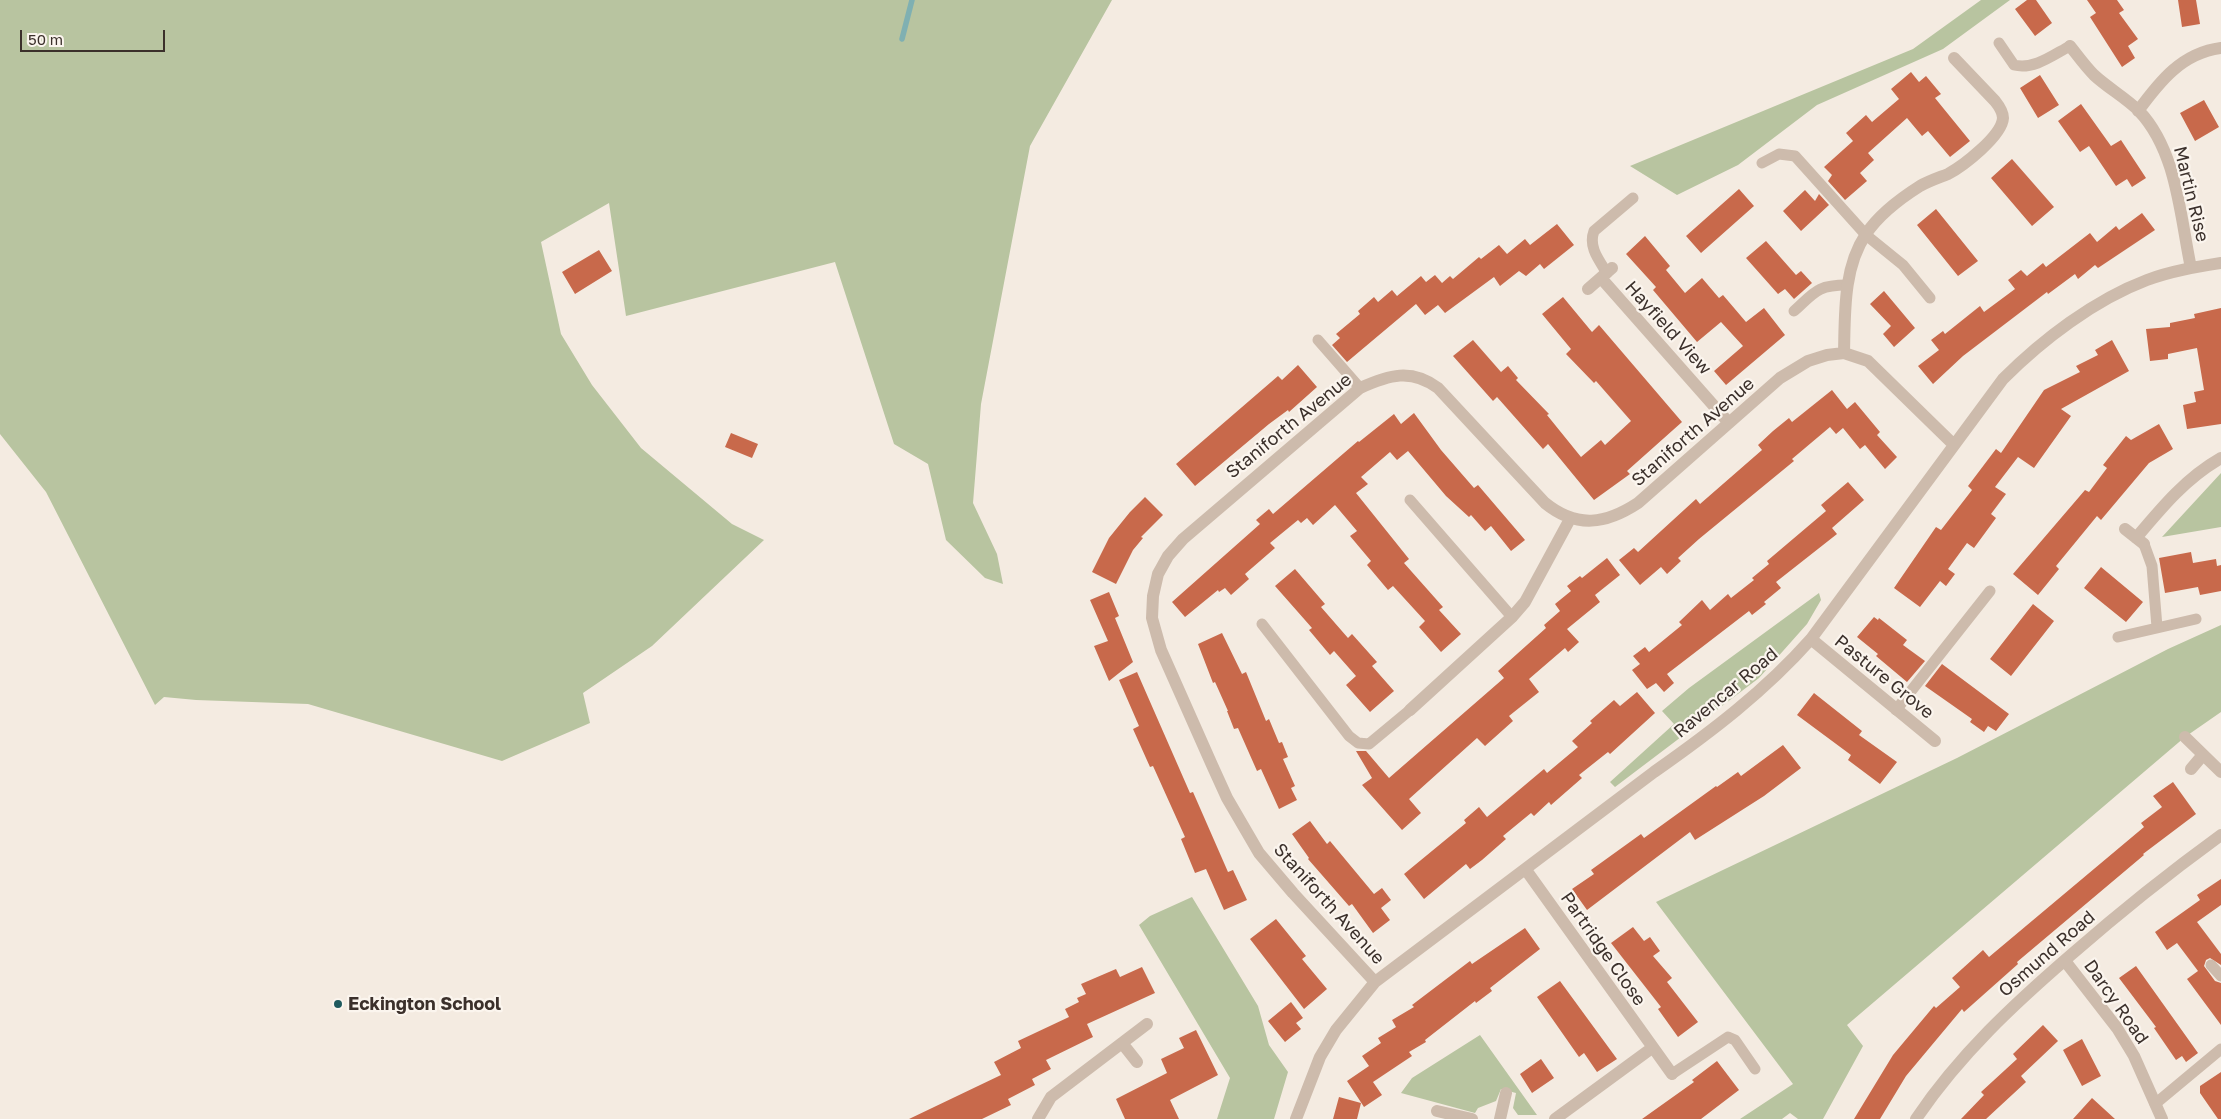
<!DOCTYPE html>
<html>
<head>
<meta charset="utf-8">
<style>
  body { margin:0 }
  #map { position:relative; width:2221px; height:1119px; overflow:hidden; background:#f4ebe1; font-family:"Golos Text",sans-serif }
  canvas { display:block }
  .scale { position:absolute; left:20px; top:30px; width:145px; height:22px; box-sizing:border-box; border:2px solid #3b302b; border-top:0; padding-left:6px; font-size:15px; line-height:18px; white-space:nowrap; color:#3b302b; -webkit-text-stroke:4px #fbf5ee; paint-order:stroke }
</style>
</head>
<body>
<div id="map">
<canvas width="2221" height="1119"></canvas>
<div class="scale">50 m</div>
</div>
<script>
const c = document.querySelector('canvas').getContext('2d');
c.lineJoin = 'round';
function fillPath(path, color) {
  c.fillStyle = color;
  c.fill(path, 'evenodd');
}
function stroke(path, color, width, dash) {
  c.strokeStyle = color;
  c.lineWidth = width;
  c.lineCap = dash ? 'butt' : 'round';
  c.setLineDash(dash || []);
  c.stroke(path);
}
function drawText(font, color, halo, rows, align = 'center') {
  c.font = font + ' "Golos Text",sans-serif';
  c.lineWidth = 4.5;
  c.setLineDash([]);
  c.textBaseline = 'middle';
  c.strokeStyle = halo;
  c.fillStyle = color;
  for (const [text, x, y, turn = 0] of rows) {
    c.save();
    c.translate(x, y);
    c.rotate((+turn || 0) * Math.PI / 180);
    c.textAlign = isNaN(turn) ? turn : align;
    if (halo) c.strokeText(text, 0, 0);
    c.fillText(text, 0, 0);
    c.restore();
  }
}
const green = new Path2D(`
  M0 0H1112L1030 146 981 404 973 503 997 554 1003 584 985 578 946 540 928 464 894 444 835 262 626 316 609 203 541 242 561 334 592 385 641 448 732 524 764 540 652 646 583 693 590 723 502 761 308 704 196 700 164 697 155 705 46 492 0 434Z
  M1981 0H2010L1943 49 1817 105 1738 165 1677 195 1630 166 1913 49Z
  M2221 473V527L2162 537Z
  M1819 593 1821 600 1807 624 1759 678 1615 787 1610 782 1674 724 1662 711 1689 688Z
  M2221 625V712L2185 737 1847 1025 1863 1046 1823 1119H1798L1790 1113 1782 1119H1740L1793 1084 1656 902 1957 758 2168 649Z
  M1192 897 1258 1006 1269 1045 1288 1072 1274 1119H1217L1230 1078 1139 925 1150 916Z
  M1480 1035 1537 1115H1518L1513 1108 1516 1093 1501 1089 1496 1101 1478 1108 1475 1113 1401 1093 1412 1078Z`);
const stream = new Path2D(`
  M902 39 912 0`);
const building = new Path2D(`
  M2027 0H2036L2052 23 2035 36 2015 9Z
  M2087 0H2117L2124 10 2119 13 2138 39 2128 46 2135 58 2122 67 2090 17 2096 13Z
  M2178 0H2196L2200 24 2182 27Z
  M1911 72 1919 82 1926 76 1941 94 1935 98 1970 141 1950 157 1928 131 1922 136 1907 118 1868 153 1874 160 1860 173 1867 181 1845 200 1828 181 1832 175 1824 167 1853 141 1846 133 1866 115 1872 122 1899 99 1891 89Z
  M2040 75 2059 105 2038 118 2020 88Z
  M2204 100 2219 127 2195 141 2180 113Z
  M2081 104 2111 146 2121 140 2146 178 2132 187 2127 179 2116 186 2089 146 2080 152 2058 121Z
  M2012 159 2054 207 2032 226 1991 178Z
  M1739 189 1754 206 1701 253 1686 236Z
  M1805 190 1815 201 1819 194 1829 205 1801 231 1783 211Z
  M1936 209 1978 261 1958 276 1917 225Z
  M2142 213 2155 230 2098 268 2095 265 2078 279 2075 274 2048 294 2047 292 1963 356 1933 384 1918 366 1939 350 1931 340 1943 331 1945 334 1980 306 1984 312 2015 289 2008 280 2021 270 2027 276 2043 263 2046 267 2090 233 2097 242 2116 226 2119 230Z
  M1557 224 1574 245 1544 269 1540 264 1526 276 1519 271 1500 286 1494 277 1445 313 1438 305 1425 315 1416 304 1347 362 1332 345 1340 338 1336 334 1360 314 1358 311 1374 297 1378 302 1392 290 1397 296 1421 276 1426 282 1435 275 1442 283 1450 276 1453 279 1479 257 1481 259 1499 245 1507 254 1525 239 1530 245Z
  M1645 236 1670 266 1666 270 1685 293 1702 278 1719 298 1723 295 1746 322 1764 308 1785 335 1726 385 1714 371 1743 346 1721 322 1697 342 1653 290 1656 287 1626 254Z
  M1766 241 1796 275 1801 271 1812 283 1794 299 1785 289 1778 294 1746 258Z
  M599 250 612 271 575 294 562 272Z
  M1884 291 1915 328 1894 347 1883 334 1891 326 1870 304Z
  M1563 297 1592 332 1599 325 1682 422 1627 471 1630 474 1594 500 1548 444 1543 449 1497 397 1493 401 1453 356 1473 340 1501 372 1508 366 1518 378 1516 380 1549 414 1547 415 1581 457 1601 440 1605 445 1631 421 1596 381 1594 383 1566 354 1571 349 1542 314Z
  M2221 308V424L2187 429 2183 405 2196 402 2194 392 2204 390 2197 348 2168 354V359L2150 361 2146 329 2170 327V323L2195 318 2194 314Z
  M2112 340 2129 371 2061 409 2071 416 2034 468 2018 457 1995 487 2006 494 1991 514 1996 518 1974 548 1967 543 1948 569 1955 574 1946 586 1940 581 1920 607 1894 588 1936 527 1941 530 1972 490 1968 486 1996 449 2001 453 2044 390 2080 372 2076 366 2098 355 2095 350Z
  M1298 365 1317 387 1289 412 1288 410 1269 424 1195 486 1176 464 1278 376 1282 380Z
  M1832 390 1847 409 1855 402 1880 432 1877 435 1897 457 1885 469 1865 445 1860 449 1843 428 1836 434 1830 427 1792 459 1794 461 1699 539 1678 558 1681 561 1667 574 1661 567 1640 585 1619 560 1634 548 1638 552 1696 499 1700 504 1762 450 1758 445 1773 431 1789 418 1792 422Z
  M1414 413 1441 450 1474 488 1478 485 1525 540 1511 551 1491 526 1485 531 1471 515 1469 517 1446 496 1408 451 1397 460 1390 452 1361 477 1368 484 1356 493 1409 559 1404 563 1443 607 1439 610 1461 634 1441 652 1419 627 1425 621 1393 586 1388 590 1367 565 1371 561 1350 536 1357 531 1335 505 1313 525 1307 518 1301 523 1298 520 1270 543 1275 548 1245 574 1249 579 1231 595 1225 588 1219 592 1218 590 1185 617 1172 602 1260 524 1256 520 1269 509 1273 514 1358 441 1359 442 1394 414 1401 424Z
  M2159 424 2173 449 2149 463 2101 520 2097 516 2056 566 2059 569 2038 595 2013 574 2085 490 2089 492 2107 468 2103 465 2126 436 2131 440Z
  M731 433 758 444 752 458 725 447Z
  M1848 482 1864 500 1832 528 1837 534 1776 582 1781 588 1764 602 1766 604 1752 615 1749 611 1667 674 1674 683 1664 692 1656 683 1647 689 1632 670 1640 664 1633 656 1645 647 1649 652 1682 625 1679 622 1702 600 1710 610 1728 594 1731 598 1754 580 1752 578 1769 564 1767 561 1826 511 1821 505Z
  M1145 497 1163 515 1141 537 1143 538 1133 550 1116 584 1092 572 1109 538 1130 512Z
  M2191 552 2193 563 2216 559 2217 566 2221 565V591L2200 595 2198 587 2165 593 2159 558Z
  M1607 558 1620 575 1595 595 1600 602 1567 629 1579 642 1568 652 1565 648 1529 679 1539 692 1509 716 1513 721 1485 746 1477 738 1409 799 1421 813 1402 830 1362 785 1372 778 1356 751H1366L1389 778 1504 678 1498 671 1546 628 1544 625 1560 611 1555 604 1571 591 1567 586 1580 576 1582 578Z
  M2101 567 2143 602 2126 622 2084 588Z
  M1295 569 1325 604 1321 607 1348 638 1352 634 1377 662 1372 666 1394 691 1370 712 1346 685 1356 676 1334 651 1330 655 1309 630 1312 628 1275 586Z
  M1109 592 1119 616 1115 618 1133 662 1109 681 1094 646 1108 641 1090 600Z
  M2033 604 2054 621 2011 676 1990 659Z
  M1874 617 1878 620 1879 618 1907 640 1903 645 1925 661 1907 682 1876 656 1878 654 1857 637Z
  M1222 633 1242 674 1246 672 1266 721 1269 719 1279 743 1282 742 1288 757 1283 759 1295 786 1291 788 1297 800 1279 809 1261 769 1257 771 1238 728 1234 729 1227 711H1228L1215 682 1213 683 1198 644Z
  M1942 664 2009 714 1996 731 1988 726 1984 732 1970 722 1972 719 1925 686Z
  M1137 672 1190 793 1193 792 1228 872 1233 870 1247 900 1224 910 1206 869 1195 873 1181 839 1185 837 1153 766 1150 767 1133 729 1139 726 1119 680Z
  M1637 692 1655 713 1610 754 1608 752 1579 775 1582 778 1551 805 1549 802 1534 816 1531 813 1503 836 1506 839 1482 860 1470 869 1466 864 1424 899 1404 874 1466 823 1464 820 1479 807 1487 817 1544 769 1547 773 1578 747 1572 741 1592 723 1590 721 1614 700 1620 706Z
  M1814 693 1862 731 1859 735 1897 762 1880 784 1848 760 1851 755 1797 715Z
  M1783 745 1801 768 1764 796 1695 840 1690 832 1587 910 1572 889 1594 874 1591 870 1641 834 1644 838 1716 786 1717 787 1738 772 1741 776Z
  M2173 782 2196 814 2143 854 2144 855 2017 962 2018 964 1964 1012 1962 1009 1906 1076 1880 1119H1854L1893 1055 1934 1006 1936 1008 1960 987 1952 978 1983 950 1989 957 2144 827 2141 823 2162 807 2153 796Z
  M1310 821 1327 844 1330 841 1374 894 1382 888 1391 900 1381 908 1390 920 1373 933 1352 904 1349 906 1308 859 1309 858 1292 834Z
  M2221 879V905L2197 922 2221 954V965L2210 958 2206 960 2204 966 2215 981 2221 983V1025L2187 979 2198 971 2177 943 2167 950 2155 932 2200 900 2197 895Z
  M1276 919 1306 956 1302 959 1327 989 1304 1009 1250 939Z
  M1633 927 1644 941 1650 937 1660 951 1653 956 1672 978 1667 982 1698 1022 1678 1037 1658 1009 1661 1007 1611 943Z
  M1525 928 1540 949 1490 988 1492 991 1476 1003 1475 1001 1425 1040 1426 1042 1409 1052 1412 1056 1373 1082 1382 1095 1364 1107 1347 1081 1369 1066 1362 1056 1381 1043 1378 1038 1396 1027 1392 1020 1414 1007 1412 1005 1470 961 1472 964Z
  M2136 966 2198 1053 2186 1062 2182 1056 2176 1060 2154 1028 2156 1027 2119 978Z
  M1142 967 1155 993 1087 1024 1093 1037 1046 1060 1051 1069 1032 1079 1035 1085 1008 1099 1011 1105 982 1119H909L1001 1075 994 1062 1021 1048 1018 1041 1069 1017 1065 1009 1079 1002 1077 998 1086 994 1081 984 1116 969 1120 977Z
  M1560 981 1617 1059 1597 1072 1584 1053 1579 1057 1537 997Z
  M1291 1002 1303 1018 1296 1023 1301 1029 1285 1042 1268 1021Z
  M2043 1025 2058 1041 2021 1076 2026 1082 1986 1119H1961L1984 1095 1981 1092 2017 1059 2013 1054Z
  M1196 1030 1218 1075 1170 1100 1179 1119H1125L1116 1099 1167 1073 1161 1059 1184 1048 1179 1038Z
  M2082 1039 2101 1076 2082 1086 2063 1050Z
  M1541 1059 1554 1078 1532 1093 1520 1074Z
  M1717 1061 1739 1090 1701 1119H1642L1694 1082 1692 1080Z
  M2221 1072V1119H2218L2200 1093V1086Z
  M1339 1097 1361 1103 1357 1119H1333Z
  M2092 1098 2115 1119H2073Z`);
const service = new Path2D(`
  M1999 43 2014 65C2034 70 2053 55 2070 46
  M1762 163 1779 154 1795 156 1866 235 1903 265 1930 298
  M1607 273C1599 260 1588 247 1594 231L1633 198
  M1794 311C1815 292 1817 285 1847 285
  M1318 340 1360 388
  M1410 500 1512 617
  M2144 544 2152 566 2157 627
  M1262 624 1349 736 1358 743 1369 744 1410 710
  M2118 637 2196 619
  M1896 710 1990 591
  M2211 965 2221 976
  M1672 1074 1728 1037 1735 1040 1755 1069
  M2155 1104 2221 1049`);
const minor = new Path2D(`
  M2070 46C2078 56 2085 66 2094 75 2108 88 2126 98 2139 111 2177 151 2180 216 2191 268
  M2138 111C2160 81 2182 53 2221 48
  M1601 278 1729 423
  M1588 289 1612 268
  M1844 353C1845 314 1843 268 1866 234 1878 216 1901 198 1920 186 1929 181 1938 178 1948 174 1963 166 2002 136 2003 118 2003 112 1999 106 1995 101L1954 58
  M2125 529 2144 544
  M2136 538C2162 507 2186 478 2221 458
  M1811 639 1935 741
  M1410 710 1512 617 1525 602 1570 519
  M2185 737 2221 772
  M2191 769 2202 756
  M1526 870 1672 1074
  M2065 961 2117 1028 2134 1056 2162 1119
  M1375 982 1293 893 1259 853 1227 798 1212 765 1161 650 1152 618 1153 596 1158 574 1168 556 1183 539 1360 388C1389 375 1411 368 1438 388L1545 503C1577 529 1606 524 1638 503L1780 378 1808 361 1827 355 1844 353 1868 361 1953 444
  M1122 1043 1137 1062
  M1437 1111 1472 1119
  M1038 1119 1051 1097 1147 1024
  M1296 1119 1320 1057 1336 1030 1375 982 1654 772C1711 732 1765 691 1811 639L2003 379C2042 340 2094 300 2147 280 2171 271 2196 267 2221 263
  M1500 1119 1506 1093
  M1555 1119 1652 1048
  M1916 1119C1959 1055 2014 1004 2072 954 2120 912 2170 872 2221 835`);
const markers = [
  [338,1004,5,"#1f5a5e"]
];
const streetNames = [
  ["Martin Rise",2191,194,76],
  ["Hayfield View",1668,328,48],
  ["Staniforth Avenue",1289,426,-39],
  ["Staniforth Avenue",1693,432,-41],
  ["Pasture Grove",1884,677,39],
  ["Ravencar Road",1726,693,-40],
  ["Staniforth Avenue",1329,904,48],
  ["Partridge Close",1603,949,55],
  ["Osmund Road",2047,954,-41],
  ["Darcy Road",2116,1002,55]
];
const poiNames = [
  ["Eckington School",348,1004]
];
fillPath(green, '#b8c4a0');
stroke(stream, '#7fb0b2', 5.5);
fillPath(building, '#c8694b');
stroke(service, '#cdbbac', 11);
stroke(minor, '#cdbbac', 12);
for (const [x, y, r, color] of markers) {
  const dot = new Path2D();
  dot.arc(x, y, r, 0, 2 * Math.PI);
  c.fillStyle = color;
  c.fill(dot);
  stroke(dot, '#fbf5ee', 2);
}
drawText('18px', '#3b302b', '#fbf5ee', streetNames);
drawText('bold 18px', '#3b302b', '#fbf5ee', poiNames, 'left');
</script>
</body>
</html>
